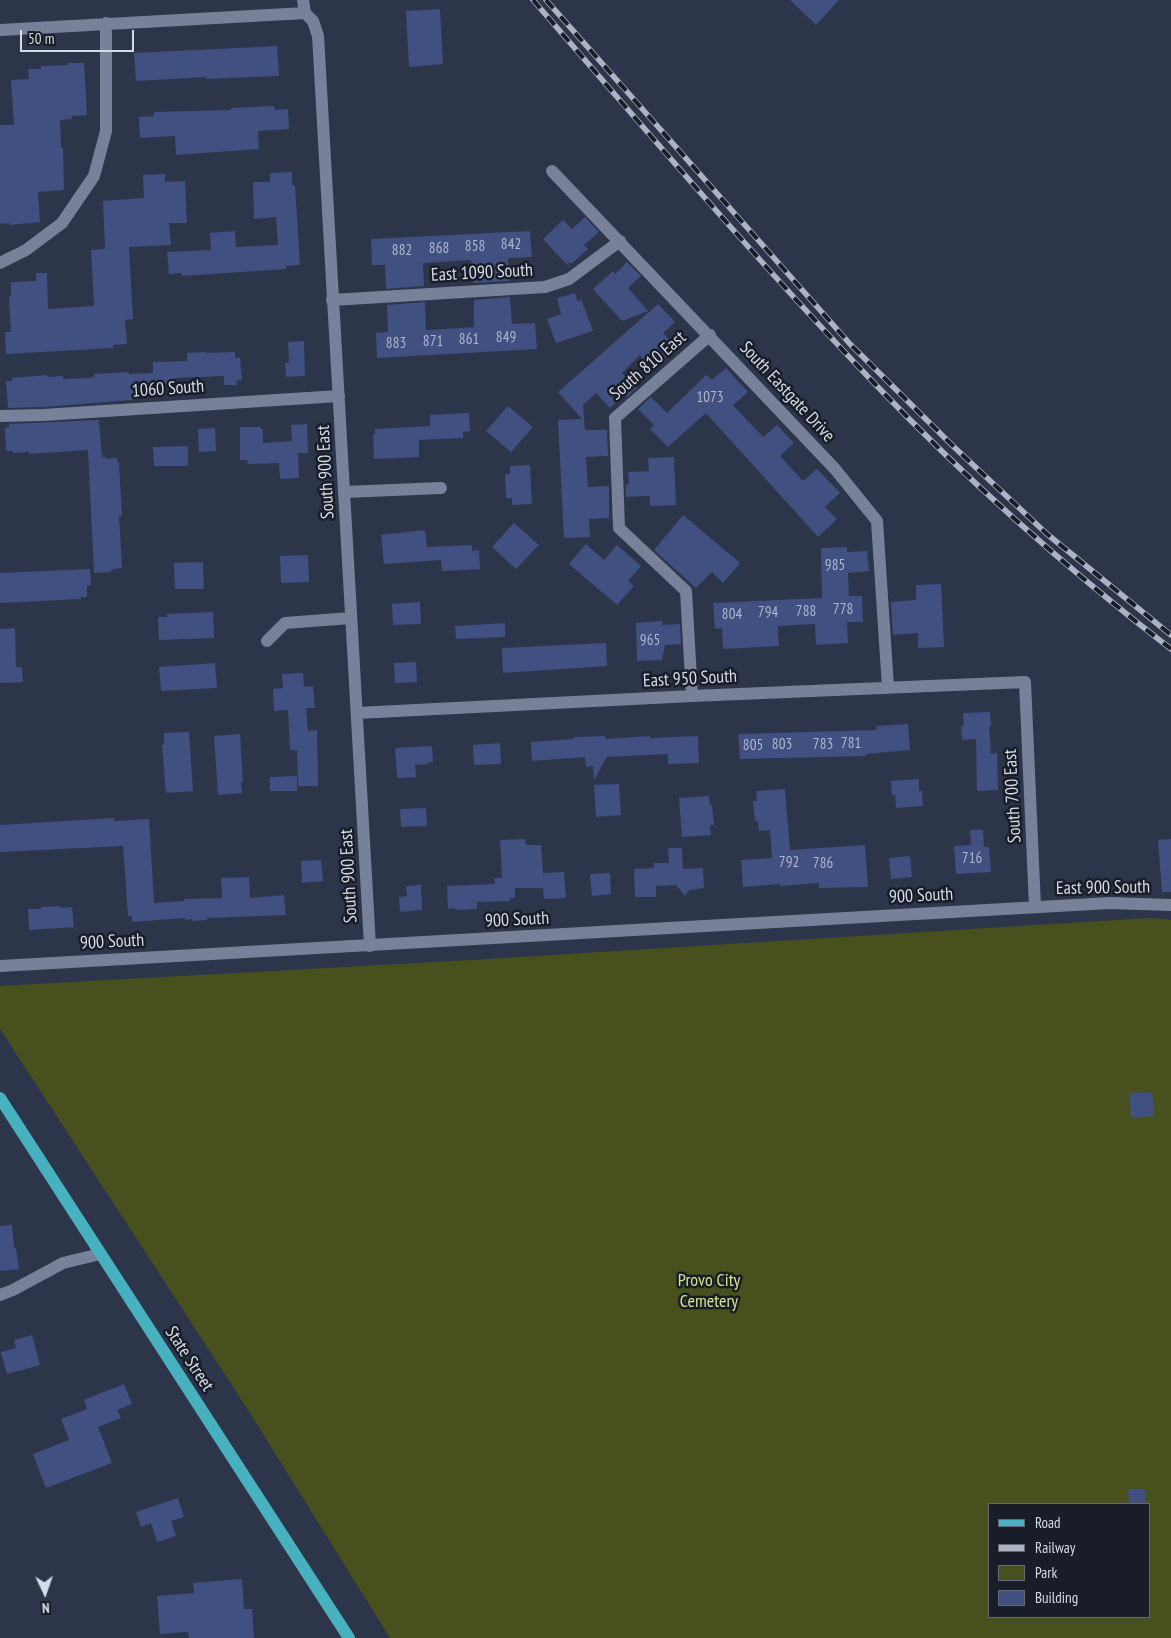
<!DOCTYPE html>
<html>
<head>
<meta charset="utf-8">
<style>
  body { margin:0 }
  #map { position:relative; width:1171px; height:1638px; overflow:hidden; background:#2d354a; font-family:"PT Sans Narrow",sans-serif }
  canvas { display:block }
  .legend { position:absolute; left:988px; top:1503px; width:162px; height:115px; box-sizing:border-box; background:#191d27; border:1px solid #656975; margin:0; padding:6px 9px; list-style:none; font-size:15px; color:#d6dbe9 }
  .legend li { display:flex; align-items:center; gap:10px; height:25px }
  .legend b { width:25px; border:1px solid #656975 }
  .north { position:absolute; left:20px; top:1568px; width:50px; height:50px; -webkit-text-stroke:4px #191d27; paint-order:stroke; rotate:177deg; font-size:14px; font-weight:700; line-height:20px; text-align:center; color:#d6dbe9 }
  .north::after { content:''; display:block; margin:auto; width:18px; height:22px; background:#d6dbe9; clip-path:polygon(50% 0,100% 100%,50% 72%,0 100%) }
  .scale { position:absolute; left:20px; top:30px; width:114px; height:22px; box-sizing:border-box; border:2px solid #d6dbe9; border-top:0; padding-left:6px; font-size:15px; line-height:18px; white-space:nowrap; color:#d6dbe9; -webkit-text-stroke:4px #191d27; paint-order:stroke }
</style>
</head>
<body>
<div id="map">
<canvas width="1171" height="1638"></canvas>
<ul class="legend">
<li><b style="height:6px;background:#47b1bf"></b>Road</li>
<li><b style="height:6px;background:#adb3c3"></b>Railway</li>
<li><b style="height:14px;background:#48511d"></b>Park</li>
<li><b style="height:14px;background:#405080"></b>Building</li>
</ul>
<div class="north">N</div>
<div class="scale">50 m</div>
</div>
<script>
const c = document.querySelector('canvas').getContext('2d');
c.lineJoin = 'round';
function fillPath(path, color) {
  c.fillStyle = color;
  c.fill(path, 'evenodd');
}
function stroke(path, color, width, dash) {
  c.strokeStyle = color;
  c.lineWidth = width;
  c.lineCap = dash ? 'butt' : 'round';
  c.setLineDash(dash || []);
  c.stroke(path);
}
function drawText(font, color, halo, rows, align = 'center') {
  c.font = font + ' "PT Sans Narrow",sans-serif';
  c.lineWidth = 5;
  c.setLineDash([]);
  c.textBaseline = 'middle';
  c.strokeStyle = halo;
  c.fillStyle = color;
  for (const [text, x, y, turn = 0] of rows) {
    c.save();
    c.translate(x, y);
    c.rotate((+turn || 0) * Math.PI / 180);
    c.textAlign = isNaN(turn) ? turn : align;
    if (halo) c.strokeText(text, 0, 0);
    c.fillText(text, 0, 0);
    c.restore();
  }
}
const green = new Path2D(`
  M1150 918 1171 920V1638H390L252 1416 0 1029V986L471 960ZM990 1504H1150V1617H990Z`);
const building = new Path2D(`
  M790 0H839L816 25Z
  M440 9 443 64 409 67 406 11Z
  M277 46 279 76 206 79V77L136 81 134 53Z
  M68 63H84L87 115 72 116V119L60 120 61 148H63L64 190 38 192 40 222 10 225V223L0 224V125H14L11 80 29 79 28 69H41V66L68 65Z
  M274 106 275 110 288 109 289 129 258 131 259 149 176 155 175 136 140 138 139 117 154 116V112L231 110V108Z
  M292 172V185H295L300 265 286 266V269L182 276V273L169 274 167 252 211 250 210 233 235 231 236 247 278 245 276 217 254 219 253 182H270V173Z
  M165 174V182L185 181 187 223H169L171 245 129 247 133 319 125 320 127 344 113 345V348L6 354 5 332H11L9 297 11 296V282L36 281V273H47L48 309 94 306 91 250 105 249 103 201 144 198 143 175Z
  M585 217 599 232 584 245 588 249 571 264 567 261 570 268 543 239 563 220 572 229Z
  M530 231 532 257 508 258 510 281 473 283 471 260 423 263 424 286 386 289 385 265H372L371 239Z
  M627 262 641 276 628 288 648 311 622 321 593 289 613 271 615 274Z
  M575 293 578 302 581 299 593 331 556 343 547 319 561 314 557 298Z
  M510 297 512 324 535 323 537 349 377 358 376 333 388 332 387 305 425 302 426 330 461 328 474 327V300Z
  M658 304 675 322 663 333 676 349 651 369 640 355 622 373 637 388 627 397 624 395 610 408 596 393 583 405 585 430H607L608 456 586 457 588 487 609 486V518L589 519 590 537 564 538 558 420 582 419 558 392Z
  M304 341 305 376 286 377 285 363 289 362 288 342Z
  M206 352V353L235 352V358H240L242 380 236 381 237 385H224V376L175 378V382H170V384L136 386 137 398 131 400 43 407 8 408 6 381H12V378L47 375 48 377 63 376V379L87 378 94 377V374L129 372V374L153 373V362L187 361V353Z
  M726 368 748 392 733 405 763 437 777 425 794 443 780 456 803 481 817 469 840 493 825 507 837 519 818 537 706 413 668 447 650 429 654 425 638 409 651 397 667 413 706 375 712 380Z
  M508 406 533 427 511 452 486 431Z
  M469 413 470 431 463 432V438L419 440V457L374 459 373 434H375V429L430 426V415Z
  M99 420 102 457H106V459L117 458 118 463H119L122 516H119L122 568 114 569 111 570V572L94 573 88 450 29 454V452L13 453V451H6L5 428 9 427V424Z
  M307 424 308 453H298L299 478 280 479 279 463 248 464 247 460H240V427H261V429H263V443L292 441 291 425Z
  M215 428 216 451 199 452 198 429Z
  M188 446V466H154L153 447Z
  M674 457 676 505 650 506V496L626 497V485L629 484 628 472 649 471 648 458Z
  M530 465 532 504 512 505V498H506L505 474H510V466Z
  M683 515 740 563 723 583 712 572 696 588 654 550Z
  M514 523 539 545 516 569 492 547Z
  M425 530 427 547 472 545V551L479 550 480 569 442 571 441 560 384 564 381 535Z
  M586 544 604 560 617 545 641 566 628 581 634 586 617 605 569 564Z
  M847 547V552L867 551 869 571 848 573 849 596H862L863 622H847L848 643 816 645 815 624 778 626 779 646 723 649 722 628 715 629 713 603 822 598 821 548Z
  M308 555 309 582 281 583 280 556Z
  M203 562 204 589H175L174 563Z
  M90 569 91 585 87 586V597H81V599L0 603V573Z
  M941 584 944 647 918 648V633L893 635 891 602 916 600V585Z
  M420 602 421 624 393 625 392 604Z
  M213 612 214 638 159 640 158 617H167V614Z
  M662 621V625L680 624 681 644 665 645 662 660 637 661 636 623Z
  M505 623V637L456 639 455 626Z
  M15 628 16 667H22L23 682 0 683V629Z
  M606 643 607 666 503 673 502 648Z
  M416 662 417 682 395 683 394 663Z
  M215 663 217 688 161 691 159 667Z
  M303 673 304 687 313 686 315 708H306L308 731 317 730 318 786H298L297 750H290L288 710 274 711 273 689 283 688 282 674Z
  M990 712 991 726H989L991 754 997 753 998 790 977 791 976 739 962 740 961 726H964L963 713Z
  M908 724 910 750 866 754V756L740 759 738 734 877 730 876 726Z
  M189 732 193 791 166 793 162 745 164 744V733Z
  M240 734 243 782H241L242 793 218 795 214 736Z
  M605 736V739L650 736V738L698 736 699 763 668 764V754L607 757 594 780 593 766 586 767 585 757 532 761 531 742 574 739V737Z
  M500 743 501 764 474 765 473 745Z
  M432 746 433 762H428V764L415 765 416 777 397 778 395 748Z
  M297 776V791H270V777Z
  M919 779V791H922L923 806 896 808 895 795H892L891 781Z
  M619 784 621 815 596 817 594 785Z
  M785 789 790 850 865 845 868 887 819 888V883L780 886V884L743 887 741 860 772 858 770 830 759 831 758 821H755L753 801H757L756 791Z
  M709 796 710 805H712L714 825H710L711 835 682 837 679 798Z
  M426 808 427 826 401 827 400 809Z
  M114 818V821L149 819 154 903 184 901V899L222 898 221 878 249 877 250 898 284 895 286 915 207 918V920L192 921V919L185 920V918L132 922V916H128L123 846 0 852V825Z
  M970 830H983L984 847H989L991 872 956 874 954 846 971 845Z
  M525 839 526 845H541L543 873 564 872 566 898 544 899 543 888H515V898H510V901L477 902V909L456 910 455 908 448 909 447 886 495 884 494 878H502L500 840Z
  M1171 839V892H1162L1158 840Z
  M668 848H682L683 869 703 868 704 888 689 890 685 896 676 885 656 886V897H635L634 869 654 868V863H669Z
  M910 856 912 877 891 879 889 858Z
  M321 860 323 881 302 883 301 861Z
  M610 873 611 894 592 896 590 874Z
  M421 885 422 910 400 912 399 897 407 896 406 886Z
  M60 906V908L72 907 74 927 29 930 28 909H41V907Z
  M1152 1092 1154 1116 1131 1118 1129 1093Z
  M12 1225 14 1248H16L19 1269 0 1271V1226Z
  M32 1335 40 1365 7 1374 1 1352 16 1348 14 1340Z
  M124 1384 132 1404 117 1410 121 1418 98 1427 112 1463 46 1488 33 1454 69 1440 61 1419 87 1409 84 1400Z
  M1128 1489H1145L1146 1504H1129Z
  M178 1498 184 1517 171 1521 176 1536 157 1542 151 1523 141 1527 136 1512Z
  M242 1579 244 1609H252L254 1638H189L188 1632 160 1634 157 1596 194 1593 193 1583Z`);
const minor = new Path2D(`
  M303 0 305 13 313 21 318 36C334 339 354 642 370 946
  M0 30 305 13
  M552 171 835 469 877 521 888 687
  M0 263 26 250 62 223 94 176 106 131V23
  M332 300 545 287 569 279 620 241
  M0 416 43 415 339 396
  M344 492 441 488
  M267 641 285 623 351 618
  M692 696 686 591 619 528 615 418 710 335
  M357 713 692 696 1025 682 1035 907
  M0 966 1110 903 1171 905
  M0 1295 13 1290 63 1263 100 1254`);
const major = new Path2D(`
  M0 1098 349 1638`);
const rail = new Path2D(`
  M533 0C645 129 756 260 874 383 966 479 1066 568 1171 649
  M546 0 850 344 954 447 1047 534 1171 635`);
const numberNames = [
  ["842",511,245],
  ["858",475,247],
  ["868",439,249],
  ["882",402,251],
  ["849",506,338],
  ["861",469,340],
  ["871",433,342],
  ["883",396,344],
  ["1073",710,398],
  ["985",835,566],
  ["778",843,610],
  ["788",806,612],
  ["794",768,613],
  ["804",732,615],
  ["965",650,641],
  ["781",851,744],
  ["803",782,745],
  ["783",823,745],
  ["805",753,746],
  ["716",972,859],
  ["792",789,863],
  ["786",823,864]
];
const streetNames = [
  ["East 1090 South",482,273,-3],
  ["South 810 East",648,366,-41],
  ["1060 South",168,389,-4],
  ["South Eastgate Drive",787,392,47],
  ["South 900 East",326,472,-93],
  ["East 950 South",690,679,-3],
  ["South 700 East",1013,796,-93],
  ["South 900 East",349,876,-93],
  ["East 900 South",1103,888,-1],
  ["900 South",921,896,-3],
  ["900 South",517,920,-3],
  ["900 South",112,942,-3],
  ["State Street",189,1359,57]
];
const parkNames = [
  ["Provo City",709,1281],
  ["Cemetery",709,1302]
];
fillPath(green, '#48511d');
fillPath(building, '#405080');
stroke(minor, '#78819a', 12);
stroke(major, '#47b1bf', 12);
stroke(rail, '#adb3c3', 5.5);
stroke(rail, '#191d27', 4, [11]);
drawText('15px', '#b0b8cf', null, numberNames);
drawText('18px', '#d6dbe9', '#191d27', streetNames);
drawText('18px', '#d2e38b', '#191d27', parkNames);
</script>
</body>
</html>
